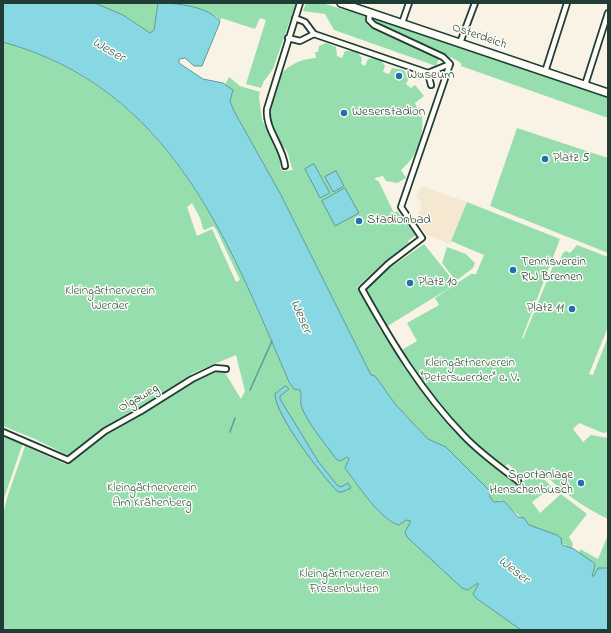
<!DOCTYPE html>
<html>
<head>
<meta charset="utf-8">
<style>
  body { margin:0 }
  #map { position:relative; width:611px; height:633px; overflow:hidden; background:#f9f3e6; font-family:"Indie Flower",sans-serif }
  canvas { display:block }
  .frame { position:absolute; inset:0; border:4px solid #1f3d34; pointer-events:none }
</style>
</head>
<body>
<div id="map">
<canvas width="611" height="633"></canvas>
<div class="frame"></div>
</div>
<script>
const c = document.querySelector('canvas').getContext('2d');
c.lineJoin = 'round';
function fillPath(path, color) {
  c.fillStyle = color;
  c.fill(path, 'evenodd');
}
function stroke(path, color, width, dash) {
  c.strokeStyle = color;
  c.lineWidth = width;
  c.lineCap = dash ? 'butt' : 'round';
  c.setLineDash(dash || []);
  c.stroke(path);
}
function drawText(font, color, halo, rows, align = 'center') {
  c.font = font + ' "Indie Flower",sans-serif';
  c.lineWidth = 3;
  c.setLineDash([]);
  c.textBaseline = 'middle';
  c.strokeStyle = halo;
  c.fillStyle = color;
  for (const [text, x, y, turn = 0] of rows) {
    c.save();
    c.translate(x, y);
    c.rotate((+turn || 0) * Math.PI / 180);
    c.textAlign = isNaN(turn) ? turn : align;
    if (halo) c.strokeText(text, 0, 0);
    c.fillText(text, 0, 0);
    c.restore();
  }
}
const built = new Path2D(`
  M421 186 467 202 450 244 427 235 415 219 420 210 421 201 416 198Z`);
const green = new Path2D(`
  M95 3H158L154 30 150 33 123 15Z
  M180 3H296L273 69 264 81 261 88 246 84 266 20 260 18 255 29 221 18 220 22 216 16Z
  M306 3H322L375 19 608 98V118L461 66V63L451 57 449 61 440 56 436 66 334 30 325 14 303 11Z
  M3 42C170 89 227 237 289 382L300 390 301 405 340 460 348 457 349 459 345 468C357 484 380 520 399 525L406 520 411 521 405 532 408 537 462 588 468 590 478 583V585L473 594 476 598 521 630H3V515L7 498 25 446 65 464 100 437 139 416 200 377 221 370 224 371 241 399 245 391 236 355 193 373 141 408 103 428 69 456 35 439 3 426ZM192 203 200 218 203 229 205 230 213 226 216 229 240 280 236 282 212 229 197 236 187 207Z
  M326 43 336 47 337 56 342 58 345 51H356L362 58 361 64 365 66 368 59C376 57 381 59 385 66L383 72 389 74 392 68 404 70 409 78 406 84 411 88 415 85 424 96 415 103 417 108 421 107C425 132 421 153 401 170L406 178 397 183 386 181 383 176 375 178 376 181 378 180 394 213 397 211 416 235 408 241 409 243 384 262 357 287 363 294 380 330 383 331 405 369 407 368 457 432 499 471 501 470 518 484 534 475H540L552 487 532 502 540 513 561 494 587 514 569 537 573 544 572 549 529 525 502 500 494 502 490 497V491L446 447 428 439 396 405 375 376 371 375 281 195 234 111 230 101V90L225 85 229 77 240 86 260 92 259 97 262 120 281 158 280 168 283 171 293 170C290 164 290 157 286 150 281 142 271 135 269 125 262 92 280 60 316 58L315 52H318L319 46Z
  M517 128 608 158V253L490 206Z
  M467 202 560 239 522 338 523 339 553 266 557 267 563 253 566 251 570 253 577 245 608 257V327L589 374 593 375 608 337V432L603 433 579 423 573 429 583 442 591 435 608 438V519C582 507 560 490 540 470L522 477 508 464 504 467 501 465 464 432 441 407 400 351 417 341 407 323 439 305 435 298 471 274H476L484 255 451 241Z
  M424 244 456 284 386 327 366 288 377 277Z
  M447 247 466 254 475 263 473 268 456 281 442 263Z
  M3 436 23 443 3 501Z
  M608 535V568L593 577 591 575 595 566 594 563 579 554 580 549 598 559Z`);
const water = new Path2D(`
  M3 3H95L123 15 150 33 154 30 158 3C176 3 209 6 220 22L202 66H194L185 58 179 59V63L203 79 223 83 233 90 230 101 234 111 281 195 371 375 375 376 396 405 428 439 446 447 490 491V497L494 502 504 501 518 517 524 518 529 525 557 535 561 538 562 545 574 549 594 563 595 566 592 576H594L598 568H608V630H521L476 598 473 594 478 585V583L468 590 462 588 407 537 405 532 411 521 406 520 399 525C380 520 357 484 345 468L349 459 347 457 340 461 336 459C327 446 305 420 301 405 300 400 302 395 300 390L294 389 289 382C227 237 170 88 3 42Z
  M314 164 330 193 320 198 305 169Z
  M336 171 344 186 333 192 325 177Z
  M345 188 359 213 335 226 322 201Z
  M286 386 289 389 280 396V399L318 461 337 485 341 487 348 483 351 488 342 492H338C323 477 274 414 275 394Z`);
const stream = new Path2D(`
  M250 390 272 341
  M230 432 235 418`);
const street = new Path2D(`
  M370 12 369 20 374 25 443 57 450 64 401 207 422 238 388 264 362 289C391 341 422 393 464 436 480 453 500 467 518 481
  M295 18 305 22 314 34 428 73 450 64
  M402 23 409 3
  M288 38 300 41 314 34
  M460 43 475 3
  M545 72 567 3
  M428 73 431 85
  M585 85 608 13
  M285 166C283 146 265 130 267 109L300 3
  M3 432 68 460 105 431 141 411 192 379 215 368 226 369`);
const primary = new Path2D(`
  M341 3 608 93`);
const markers = [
  [399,76,4,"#1f6fb2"],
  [344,113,4,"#1f6fb2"],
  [545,159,4,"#1f6fb2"],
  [359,221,4,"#1f6fb2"],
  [513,270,4,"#1f6fb2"],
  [410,283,4,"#1f6fb2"],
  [572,309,4,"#1f6fb2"],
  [581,483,4,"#1f6fb2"]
];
const streetNames = [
  ["Osterdeich",479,37,19],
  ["Olgaweg",139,399,-30]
];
const poiNames = [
  ["Wuseum",407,76],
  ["Weserstadion",352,113],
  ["Platz 5",553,159],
  ["Stadionbad",367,221],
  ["Tennisverein",521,263],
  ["RW Bremen",521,278],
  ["Platz 10",418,283],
  ["Platz 11",564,309,"right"],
  ["Sportanlage",573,476,"right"],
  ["Henschenbusch",573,491,"right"]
];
const parkNames = [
  ["Kleingärtnerverein",110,292],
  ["Werder",110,307],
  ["Kleingärtnerverein",470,364],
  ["\"Peterswerder\" e. V.",470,379],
  ["Kleingärtnerverein",152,489],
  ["Am Krähenberg",152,504],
  ["Kleingärtnerverein",344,575],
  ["Fresenbulten",344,590]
];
const waterNames = [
  ["Weser",108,51,30],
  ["Weser",300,317,67],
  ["Weser",513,571,38]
];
fillPath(built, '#f5e8d1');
fillPath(green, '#96dead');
fillPath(water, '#87d8e2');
stroke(water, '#5d9a9c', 1);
stroke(stream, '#5d9a9c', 1.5);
stroke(street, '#1f3d34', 8);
stroke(primary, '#1f3d34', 10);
stroke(street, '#fdfcf7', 4.5);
stroke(primary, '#fdfcf7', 7);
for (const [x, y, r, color] of markers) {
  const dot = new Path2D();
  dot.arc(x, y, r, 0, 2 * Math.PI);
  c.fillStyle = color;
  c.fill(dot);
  stroke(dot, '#fdfcf7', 1.5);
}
drawText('13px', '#1f3d34', '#fdfcf7', streetNames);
drawText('13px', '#1f3d34', '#fdfcf7', poiNames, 'left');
drawText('13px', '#375d4c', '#fdfcf7', parkNames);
drawText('italic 14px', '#345c57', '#fdfcf7', waterNames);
</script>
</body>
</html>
